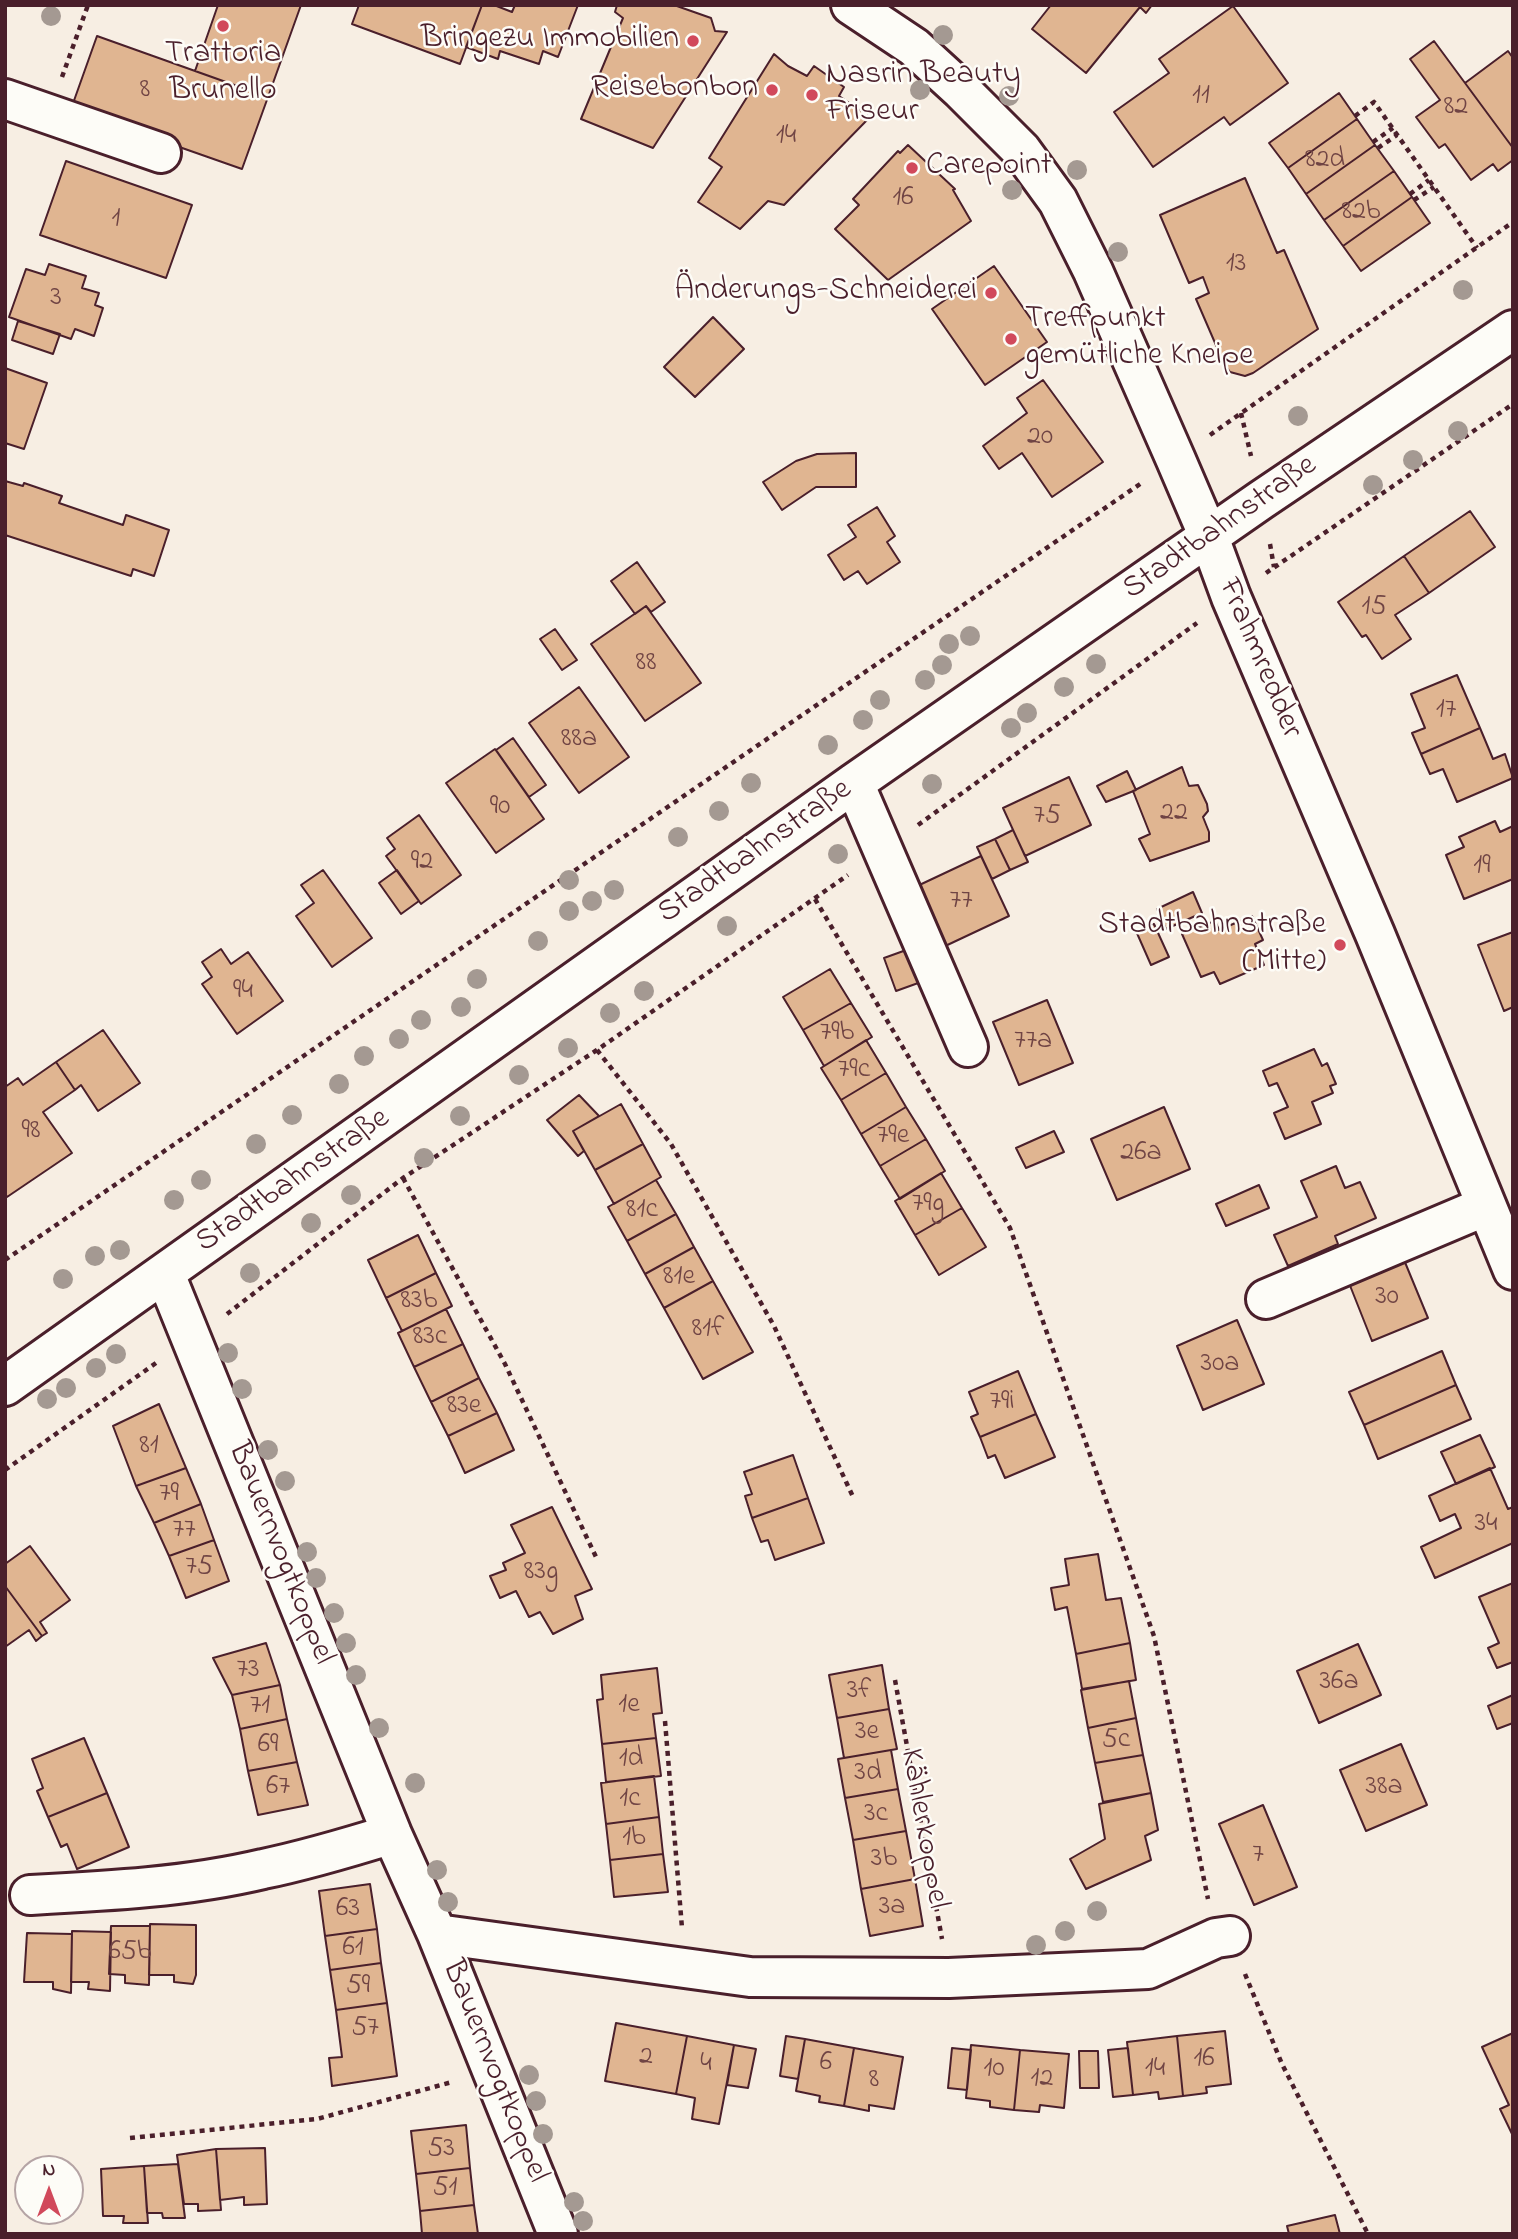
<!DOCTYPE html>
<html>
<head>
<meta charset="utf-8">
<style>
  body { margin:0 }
  #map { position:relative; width:1518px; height:2239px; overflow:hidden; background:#f7eee3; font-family:"Indie Flower",sans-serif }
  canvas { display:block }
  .frame { position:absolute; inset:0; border:7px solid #4a1f2b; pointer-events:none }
  .north { position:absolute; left:14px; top:2155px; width:70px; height:70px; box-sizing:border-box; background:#fdfcf7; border:2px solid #b5a4a5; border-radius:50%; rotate:0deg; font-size:19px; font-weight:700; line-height:28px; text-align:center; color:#4a1f2b }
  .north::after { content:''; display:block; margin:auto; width:24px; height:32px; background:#d1495b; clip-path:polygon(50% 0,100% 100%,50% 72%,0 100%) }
</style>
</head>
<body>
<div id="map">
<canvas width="1518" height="2239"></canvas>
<div class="frame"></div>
<div class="north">N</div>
</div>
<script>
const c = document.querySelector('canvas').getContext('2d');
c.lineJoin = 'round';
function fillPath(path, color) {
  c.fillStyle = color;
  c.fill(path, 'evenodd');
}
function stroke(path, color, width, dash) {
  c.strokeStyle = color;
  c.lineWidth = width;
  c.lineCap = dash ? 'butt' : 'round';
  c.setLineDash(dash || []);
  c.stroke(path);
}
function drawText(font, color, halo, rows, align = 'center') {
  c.font = font + ' "Indie Flower",sans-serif';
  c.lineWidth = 5;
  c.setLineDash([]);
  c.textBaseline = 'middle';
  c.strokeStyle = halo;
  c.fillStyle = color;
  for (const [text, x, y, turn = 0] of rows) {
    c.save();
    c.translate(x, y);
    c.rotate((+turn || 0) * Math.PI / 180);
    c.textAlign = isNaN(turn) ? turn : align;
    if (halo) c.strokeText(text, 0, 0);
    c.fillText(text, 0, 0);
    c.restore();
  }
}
const building = new Path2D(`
  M218 5H301L268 97 195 71Z
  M359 5H482L460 64 352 24Z
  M482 5H494L512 12 515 5H578L558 57 543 51 539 64 500 51 498 59 466 47Z
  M617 5H674L711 18 715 31 727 32 653 148 581 119 623 18 615 12Z
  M1051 5H1152L1146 13 1140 7 1086 73 1032 29Z
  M1233 6 1288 83 1230 125 1224 117 1153 167 1114 112 1169 73 1159 59Z
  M97 36 268 97 242 169 71 109Z
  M1434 41 1513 148V160L1498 171 1493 164 1471 180 1445 144 1439 148 1416 117 1440 100 1410 59Z
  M1508 51 1513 58V148L1465 83Z
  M774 54 788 66 807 76 814 66 844 87 839 96 870 117 784 205 768 201 740 229 698 202 722 167 709 158Z
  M1339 93 1357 119 1288 168 1269 143Z
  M1357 119 1375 145 1306 194 1288 168Z
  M908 145 955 189 953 190 971 221 888 280 835 229 859 205 853 199 898 151 900 153Z
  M1375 145 1394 171 1324 220 1306 194Z
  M66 161 192 205 166 278 40 235Z
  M1394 171 1412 197 1343 246 1324 220Z
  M1245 178 1277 253 1284 250 1318 329 1253 373 1245 376 1230 372 1225 366 1196 299 1209 293 1203 277 1189 283 1160 215Z
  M1412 197 1430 223 1361 271 1343 246Z
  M49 264 86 276 82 288 99 293 95 305 103 308 94 336 75 329 71 339 9 317 26 269 45 275Z
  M994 266 1047 342 985 385 932 309Z
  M713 317 744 349 695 397 664 367Z
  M18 321 60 334 53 354 12 340Z
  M5 368 47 383 24 449 5 443Z
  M1043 380 1103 462 1052 497 1022 453 999 469 983 446 1027 413 1017 398Z
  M856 453V487H816L782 510 763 482 796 461 817 454Z
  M5 481 23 486 24 483 62 496 59 503 123 525 126 515 169 530 154 576 133 569 131 576 5 535Z
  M877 507 895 536 887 542 900 562 867 584 858 571 844 580 828 555 856 537 848 525Z
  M1470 511 1495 547 1429 593 1404 556Z
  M1404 556 1429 593 1395 615 1411 639 1382 659 1366 635 1362 637 1338 602Z
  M637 562 665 602 651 612 646 606 635 614 611 581Z
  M646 606 701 683 645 721 591 644Z
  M555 629 577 660 562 670 540 639Z
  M1457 675 1480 728 1421 754 1412 733 1425 728 1411 694Z
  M579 687 629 757 579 793 529 723Z
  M1480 728 1493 759 1505 754 1513 778 1457 802 1443 769 1430 774 1421 754Z
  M513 738 546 785 529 797 496 750Z
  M495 749 544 819 496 853 446 783Z
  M1182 767 1189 786 1198 785 1207 804 1208 811 1203 817 1209 832V841L1150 861 1139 839 1150 834 1133 791Z
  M1127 771 1136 790 1106 802 1097 786Z
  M1069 777 1091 825 1025 856 1003 808Z
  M419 815 461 875 421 904 386 856 395 849 387 838Z
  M1495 821 1500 832 1513 826V879L1464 899 1446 855 1464 847 1459 837Z
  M1013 830 1028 862 1010 870 995 839Z
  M995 839 1010 870 992 879 977 847Z
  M981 856 1009 916 941 948 913 888Z
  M323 870 372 938 332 967 296 916 314 903 301 885Z
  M397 870 419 901 401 914 379 883Z
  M1193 892 1202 913 1166 929 1157 909Z
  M1252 916 1263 940 1255 944 1264 965 1220 984 1214 972 1201 977 1182 934 1215 921 1219 930Z
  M1154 924 1169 957 1151 965 1136 931Z
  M1513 932V1007L1504 1011 1478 945Z
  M221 949 231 964 248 952 283 1001 237 1034 202 984 212 977 202 962Z
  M909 949 921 982 896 991 884 958Z
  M830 969 851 1003 803 1030 783 997Z
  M1047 1000 1073 1063 1019 1085 993 1022Z
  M851 1003 872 1037 824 1066 803 1030Z
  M103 1030 140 1083 98 1111 81 1085 75 1090 56 1062Z
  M866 1040 886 1073 841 1100 821 1068Z
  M1314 1049 1322 1066 1327 1063 1336 1084 1330 1086 1333 1093 1312 1102 1321 1124 1285 1139 1274 1113 1288 1107 1277 1083 1269 1086 1263 1071Z
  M56 1062 75 1090 43 1112 72 1153 7 1197 5 1194V1087L18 1078 23 1085Z
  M886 1073 906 1107 861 1134 841 1100Z
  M579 1095 599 1116 573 1131 584 1151 578 1156 547 1120Z
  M621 1104 643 1144 595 1170 573 1131Z
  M906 1107 926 1139 880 1166 861 1134Z
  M1164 1107 1190 1169 1117 1200 1091 1139Z
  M1054 1131 1064 1152 1026 1168 1016 1148Z
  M926 1139 945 1171 900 1199 880 1166Z
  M643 1144 661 1177 614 1204 595 1170Z
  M1336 1166 1345 1188 1360 1182 1376 1218 1335 1236 1338 1244 1288 1266 1274 1235 1317 1217 1301 1181Z
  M941 1173 962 1208 915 1235 895 1201Z
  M656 1180 676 1214 627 1241 608 1207Z
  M1259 1185 1269 1208 1226 1226 1216 1204Z
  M962 1208 986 1247 939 1275 915 1235Z
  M676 1214 694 1247 645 1274 627 1241Z
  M418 1235 436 1273 386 1298 368 1260Z
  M694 1247 713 1281 664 1308 645 1274Z
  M1402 1255 1428 1318 1372 1341 1347 1278Z
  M436 1273 452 1306 402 1331 386 1298Z
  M713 1281 753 1352 703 1379 664 1308Z
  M446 1309 463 1344 414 1367 398 1333Z
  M1237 1320 1264 1384 1203 1410 1177 1346Z
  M463 1344 479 1378 431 1402 414 1367Z
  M1442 1351 1456 1385 1364 1425 1349 1392Z
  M1018 1371 1036 1414 980 1437 971 1417 978 1414 969 1392Z
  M479 1378 497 1413 448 1436 431 1402Z
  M1456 1385 1471 1419 1378 1459 1364 1425Z
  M159 1404 186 1468 136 1486 113 1426Z
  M497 1413 514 1450 465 1473 448 1436Z
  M1036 1414 1055 1457 1005 1478 995 1455 988 1458 980 1437Z
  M1480 1435 1495 1467 1456 1484 1441 1452Z
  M793 1455 808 1498 752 1518 745 1496 752 1494 744 1472Z
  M186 1468 201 1504 154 1523 136 1486Z
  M1490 1468 1508 1509 1513 1507V1543L1435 1578 1421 1547 1461 1528 1455 1514 1440 1521 1429 1496Z
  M808 1498 824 1543 775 1560 768 1540 761 1542 752 1518Z
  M201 1504 214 1540 169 1556 154 1523Z
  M552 1507 592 1589 575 1596 583 1619 553 1634 540 1612 529 1617 516 1591 500 1598 490 1576 506 1570 503 1563 525 1553 511 1525Z
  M214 1540 229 1581 186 1598 169 1556Z
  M30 1546 70 1600 40 1622 47 1633 42 1636 5 1586V1564Z
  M1098 1554 1106 1600 1121 1598 1130 1643 1076 1654 1067 1607 1055 1610 1051 1588 1069 1585 1065 1559Z
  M1513 1583V1662L1497 1668 1488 1648 1499 1643 1479 1597Z
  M5 1586 42 1636 36 1641 29 1630 5 1647Z
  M266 1643 280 1685 232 1695 213 1658Z
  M1130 1643 1136 1680 1082 1689 1076 1654Z
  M1358 1644 1381 1695 1319 1723 1297 1671Z
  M882 1665 889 1709 837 1718 829 1675Z
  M657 1668 662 1713 653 1714 656 1738 602 1744 597 1700 603 1699 601 1675Z
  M1129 1681 1136 1718 1088 1728 1081 1690Z
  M280 1685 287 1719 240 1729 232 1695Z
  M1513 1695V1723L1497 1729 1488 1706Z
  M889 1709 897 1749 844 1758 837 1718Z
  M1136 1718 1143 1755 1095 1763 1088 1728Z
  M287 1719 297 1762 248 1771 240 1729Z
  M84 1738 107 1793 48 1817 37 1791 43 1788 32 1759Z
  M656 1738 661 1776 606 1782 602 1744Z
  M1401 1744 1427 1805 1366 1831 1340 1770Z
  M891 1750 898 1789 845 1798 838 1759Z
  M1143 1755 1151 1793 1103 1802 1095 1763Z
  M297 1762 308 1805 258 1815 248 1771Z
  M654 1776 659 1817 606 1824 601 1783Z
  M898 1789 906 1831 853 1840 845 1798Z
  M107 1793 129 1847 77 1869 67 1844 61 1847 48 1817Z
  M1151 1793 1158 1830 1145 1836 1151 1860 1086 1889 1070 1859 1105 1839 1099 1804Z
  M1263 1805 1297 1887 1254 1905 1219 1824Z
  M659 1817 663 1854 610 1860 606 1824Z
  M906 1831 915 1879 861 1889 853 1840Z
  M663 1854 668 1892 614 1897 610 1860Z
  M915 1879 923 1926 870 1936 861 1889Z
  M370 1884 377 1929 325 1936 319 1891Z
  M150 1924 196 1925V1975L193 1984 174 1982V1975H149Z
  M111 1926H150L149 1985 125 1983V1975L109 1974Z
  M377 1929 381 1963 330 1970 325 1936Z
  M72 1931 111 1932 110 1991 88 1989 89 1982H71Z
  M27 1933 72 1934 71 1993 53 1989V1982H24Z
  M381 1963 387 2003 336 2010 330 1970Z
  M387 2003 397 2076 332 2086 329 2058 342 2057 336 2010Z
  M616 2023 687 2036 676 2094 605 2081Z
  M1225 2031 1231 2084 1206 2087 1207 2093 1183 2096 1177 2036Z
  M1513 2033V2136L1500 2109 1509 2105 1482 2047Z
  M687 2036 734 2045 719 2124 692 2119 695 2098 676 2094Z
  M786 2036 805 2039 798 2079 780 2076Z
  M1177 2036 1183 2096 1159 2099 1158 2092 1133 2095 1127 2042Z
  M805 2039 854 2048 844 2106 819 2102 820 2096 796 2091Z
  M734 2045 756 2049 748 2088 727 2085Z
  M971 2045 1020 2050 1014 2110 990 2107V2101L966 2098Z
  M854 2048 903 2057 894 2109 869 2105V2111L844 2106Z
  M952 2048 971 2050 967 2090 948 2088Z
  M1128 2048 1133 2095 1113 2097 1108 2050Z
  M1020 2050 1069 2054 1064 2108 1040 2105 1039 2112 1014 2110Z
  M1079 2051H1098L1099 2088H1080Z
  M466 2125 470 2168 416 2174 411 2131Z
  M265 2148 267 2204 244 2205V2197L220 2200 216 2149Z
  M216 2149 221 2210 198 2211V2204H184L177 2155Z
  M178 2164 185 2218H163L162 2213H147L144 2166Z
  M144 2166 148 2223H123L124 2216H103L101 2169Z
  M470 2168 474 2205 420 2211 416 2174Z
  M474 2205 478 2234H422L420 2211Z
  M1335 2215 1340 2234H1289L1287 2226Z`);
const path = new Path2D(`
  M62 77 88 5
  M1355 116 1374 102 1477 248
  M1373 142 1393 128
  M1378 148 1397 135
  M1410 194 1429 180
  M1414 200 1434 187
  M1241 413 1251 456
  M1210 435 1513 222
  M1270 544 1274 567
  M1266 573 1513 404
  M918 825 1197 623
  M815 899 1010 1228 1154 1636 1208 1899
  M597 1050 671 1144 774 1326 854 1499
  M403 1178 505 1364 596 1557
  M5 1260 1143 482
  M227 1314 403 1178 597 1050 848 875
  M5 1470 156 1363
  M895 1680 942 1939
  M665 1721 682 1928
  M1245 1974 1282 2064 1368 2234
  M130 2138 317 2119 452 2082`);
const minor = new Path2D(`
  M851 5 914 47 961 90 1021 150 1058 201 1093 271 1176 460 1209 537 1231 597 1375 934 1513 1270
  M5 99 161 153
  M854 783 968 1047
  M165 1274 392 1834 437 1934 558 2234
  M1266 1299 1486 1206
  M5 1386 854 783 1261 500 1513 330
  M30 1895C108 1891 187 1887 263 1869 307 1860 350 1847 392 1834
  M437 1934 750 1977 949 1978 1148 1969 1216 1938 1230 1936`);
const trees = [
  [51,16],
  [943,35],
  [920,90],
  [1009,96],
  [1077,170],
  [1012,190],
  [1118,252],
  [1463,290],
  [1298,416],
  [1458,431],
  [1413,460],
  [1373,485],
  [970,636],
  [949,644],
  [1096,664],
  [942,665],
  [925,680],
  [1064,687],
  [880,700],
  [1027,713],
  [863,720],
  [1011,728],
  [828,745],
  [751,783],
  [932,784],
  [719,811],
  [678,837],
  [838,854],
  [569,880],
  [614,890],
  [592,901],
  [569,911],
  [727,926],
  [538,941],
  [477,979],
  [644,991],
  [461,1007],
  [610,1013],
  [421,1020],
  [399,1039],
  [568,1048],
  [364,1056],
  [519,1075],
  [339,1084],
  [292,1115],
  [460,1116],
  [256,1144],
  [424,1158],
  [201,1180],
  [351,1195],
  [174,1200],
  [311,1223],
  [120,1250],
  [95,1256],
  [250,1273],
  [63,1279],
  [228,1353],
  [116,1354],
  [96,1368],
  [66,1388],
  [242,1389],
  [47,1399],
  [268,1450],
  [285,1481],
  [307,1552],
  [316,1578],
  [334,1613],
  [346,1643],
  [356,1675],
  [379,1728],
  [415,1783],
  [437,1870],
  [448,1902],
  [1097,1911],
  [1065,1931],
  [1036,1945],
  [529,2075],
  [536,2101],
  [543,2134],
  [574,2202],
  [583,2221]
];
const markers = [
  [223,26,7,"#d1495b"],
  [693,41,7,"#d1495b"],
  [772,90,7,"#d1495b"],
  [812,95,7,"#d1495b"],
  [912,168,7,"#d1495b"],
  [991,293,7,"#d1495b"],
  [1011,339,7,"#d1495b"],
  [1340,945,7,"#d1495b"]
];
const numberNames = [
  ["8",145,91],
  ["11",1201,97],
  ["82",1456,108],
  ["14",786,137],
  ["82d",1325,161],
  ["16",903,199],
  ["82b",1361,213],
  ["1",116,220],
  ["13",1236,265],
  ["3",56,299],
  ["20",1040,438],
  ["15",1374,608],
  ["88",646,664],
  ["17",1446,711],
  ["88a",579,740],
  ["90",500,808],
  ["22",1174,814],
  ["75",1047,817],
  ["92",422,863],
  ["19",1482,867],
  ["77",961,902],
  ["94",243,992],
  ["79b",837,1034],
  ["77a",1033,1042],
  ["79c",854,1071],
  ["98",31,1132],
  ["79e",893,1137],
  ["26a",1141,1154],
  ["79g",928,1205],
  ["81c",642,1211],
  ["81e",679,1278],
  ["30",1387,1298],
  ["83b",419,1302],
  ["81f",708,1330],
  ["83c",430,1338],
  ["30a",1220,1365],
  ["79i",1002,1403],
  ["83e",464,1407],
  ["81",149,1447],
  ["79",169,1495],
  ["34",1486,1525],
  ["77",184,1531],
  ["75",199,1568],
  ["83g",541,1573],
  ["73",248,1671],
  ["36a",1339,1683],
  ["3f",859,1692],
  ["1e",629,1706],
  ["71",260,1707],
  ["3e",867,1733],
  ["5c",1116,1741],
  ["69",268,1746],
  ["1d",631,1760],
  ["3d",868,1774],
  ["67",278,1788],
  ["38a",1384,1788],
  ["1c",630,1800],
  ["3c",876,1815],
  ["1b",634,1839],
  ["7",1258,1856],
  ["3b",884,1860],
  ["3a",892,1908],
  ["63",348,1910],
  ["61",353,1949],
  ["65b",130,1953],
  ["59",358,1987],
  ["57",365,2029],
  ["2",646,2058],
  ["16",1204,2060],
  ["6",826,2064],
  ["4",706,2065],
  ["10",994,2070],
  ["14",1155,2070],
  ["12",1042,2080],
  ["8",874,2081],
  ["53",441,2150],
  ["51",445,2189]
];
const poiNames = [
  ["Bringezu Immobilien",679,41],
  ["Trattoria",223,56,"center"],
  ["Brunello",223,93,"center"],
  ["Nasrin Beauty",826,77,"left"],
  ["Friseur",826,114,"left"],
  ["Reisebonbon",758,90],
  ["Carepoint",926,168,"left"],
  ["Änderungs-Schneiderei",977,293],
  ["Treffpunkt",1025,321,"left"],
  ["gemütliche Kneipe",1025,358,"left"],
  ["Stadtbahnstraße",1326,927],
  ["(Mitte)",1326,964]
];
const streetNames = [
  ["Stadtbahnstraße",1221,529,-35],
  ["Frahmredder",1258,659,67],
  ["Stadtbahnstraße",756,853,-35],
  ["Stadtbahnstraße",294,1182,-35],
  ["Bauernvogtkoppel",279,1554,68],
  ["Kählerkoppel",922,1829,80],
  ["Bauernvogtkoppel",493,2072,68]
];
fillPath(building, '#e0b591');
stroke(building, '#4a1f2b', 2);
stroke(minor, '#4a1f2b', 44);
stroke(path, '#4a1f2b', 4.5, [5, 5]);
stroke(minor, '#fdfcf7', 38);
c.fillStyle = '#a49992';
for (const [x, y] of trees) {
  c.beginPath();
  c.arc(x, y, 10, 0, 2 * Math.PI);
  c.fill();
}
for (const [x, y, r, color] of markers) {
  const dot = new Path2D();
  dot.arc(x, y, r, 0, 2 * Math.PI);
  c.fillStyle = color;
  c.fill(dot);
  stroke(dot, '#fdfcf7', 2.5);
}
drawText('28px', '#704444', null, numberNames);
drawText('32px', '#4a1f2b', '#fdfcf7', poiNames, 'right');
drawText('32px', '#4a1f2b', '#fdfcf7', streetNames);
</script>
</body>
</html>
